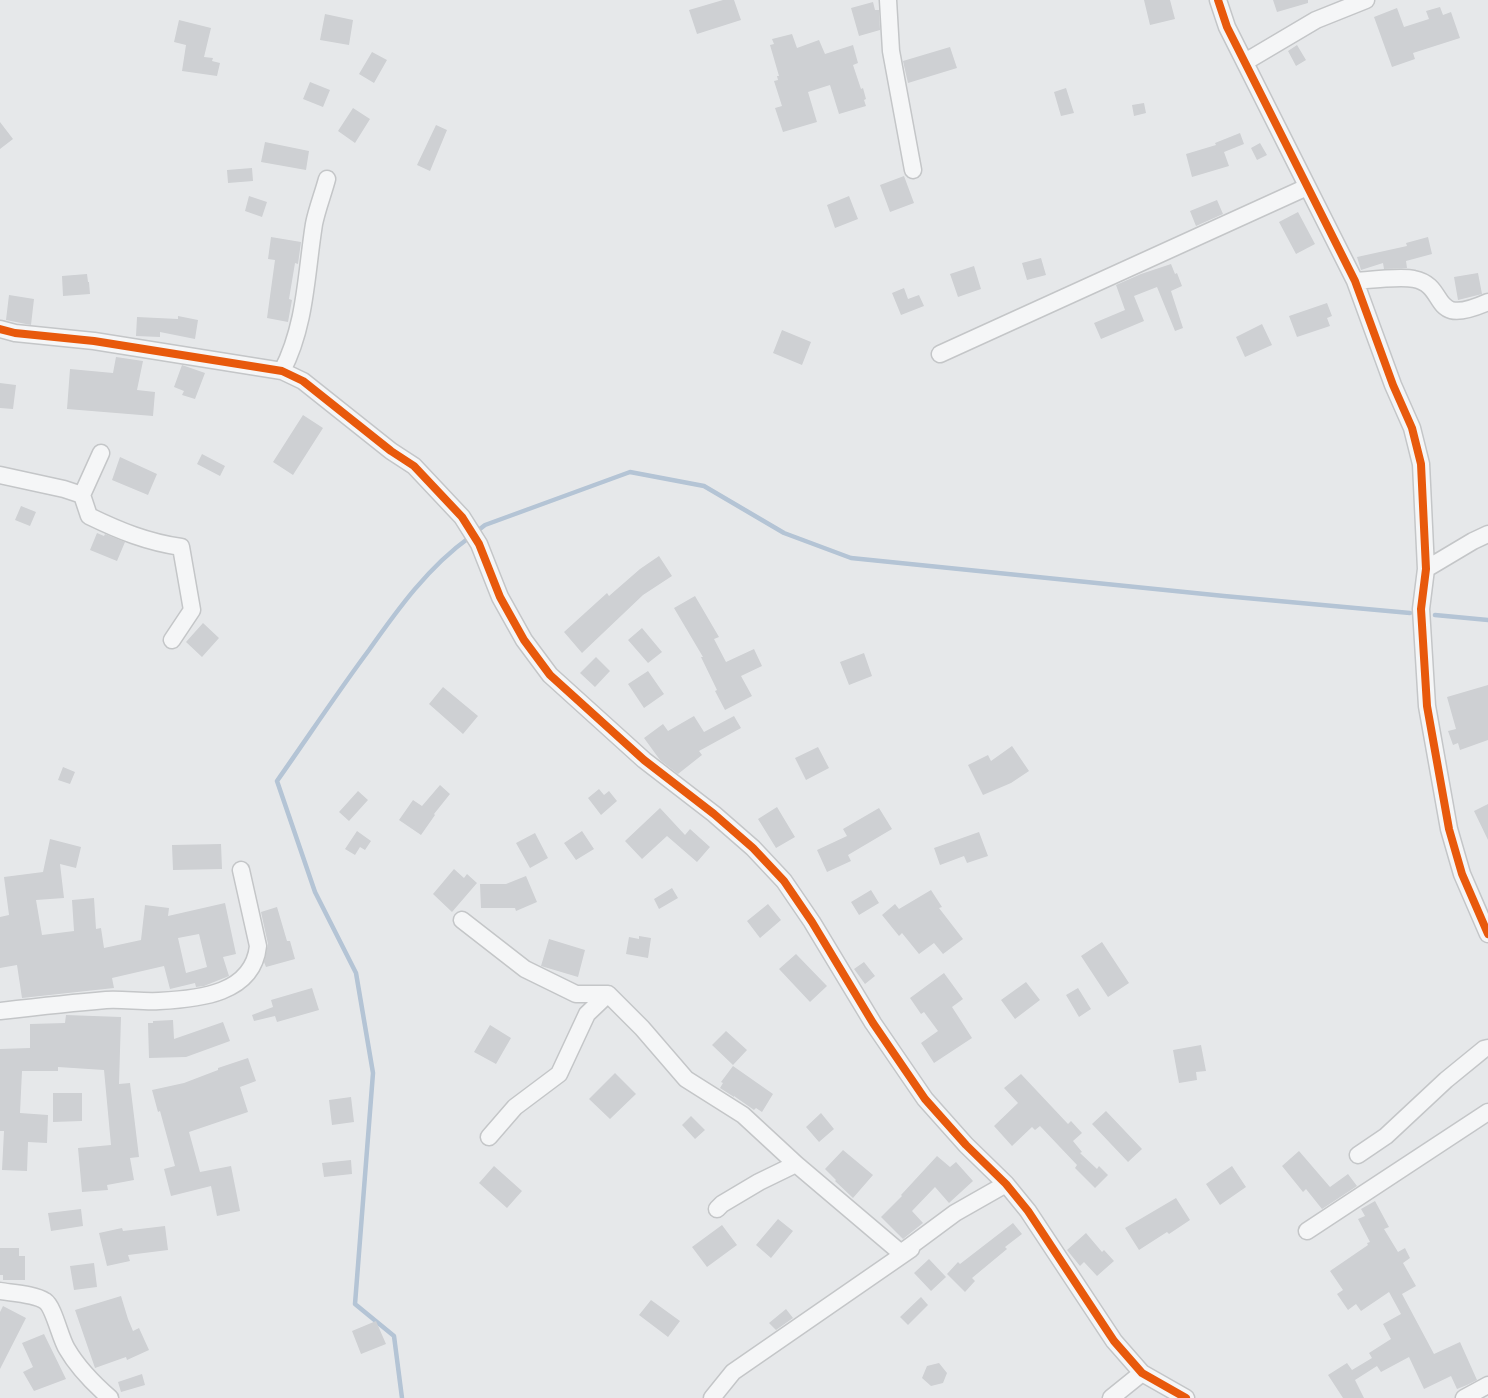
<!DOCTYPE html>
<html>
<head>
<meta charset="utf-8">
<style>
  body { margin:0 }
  canvas { display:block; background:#e6e8ea }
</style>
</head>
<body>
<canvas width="1488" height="1398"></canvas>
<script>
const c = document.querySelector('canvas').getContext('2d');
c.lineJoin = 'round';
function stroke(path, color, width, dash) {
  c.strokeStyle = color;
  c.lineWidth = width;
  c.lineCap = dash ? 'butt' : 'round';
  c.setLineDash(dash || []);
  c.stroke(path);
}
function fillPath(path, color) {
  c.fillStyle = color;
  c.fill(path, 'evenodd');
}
const stream = new Path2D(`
  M476 532 485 525 630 472 704 486 784 533 851 558 1224 596 1410 613
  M1435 615 1488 620
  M402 1398 394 1336 355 1304 373 1073 356 973 315 892 277 781C308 737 337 693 369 650 398 609 428 567 470 537`);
const building = new Path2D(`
  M723 0H734L741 20 697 34 689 10Z
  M1144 0H1170L1175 19 1150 25Z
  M1273 0H1308V3L1277 12Z
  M873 2 875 10H879L880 30 859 36 851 8Z
  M1440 7 1443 15 1451 12 1460 38 1413 53 1415 59 1392 67 1374 17 1397 8 1404 27 1429 19 1426 11Z
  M325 14 353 20 349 45 320 40Z
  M179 20 211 28 204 57 213 58 212 61 220 63 217 76 182 71 186 45 174 42Z
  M792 34 797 48 819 40 825 54 853 45 858 63 853 65 861 89 863 88 866 99 864 100 866 106 839 114 830 85 808 92 817 122 783 132 775 108 782 106 774 81 778 80 777 76H779L770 45 774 44 772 39Z
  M1297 45 1306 60 1296 66 1288 51Z
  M950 47 957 68 908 83 903 61Z
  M372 52 387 60 374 83 359 74Z
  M310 82 330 90 323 107 303 99Z
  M1066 88 1074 113 1061 116 1054 92Z
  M1144 103 1146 113 1134 116 1132 105Z
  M353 108 370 119 355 143 338 131Z
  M0 122 13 139 0 149Z
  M436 125 447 130 430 171 417 165Z
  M1240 133 1244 144 1224 152 1229 166 1192 177 1186 154 1216 145 1215 143Z
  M265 142 309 151 306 170 261 162Z
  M1260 143 1267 155 1257 160 1251 148Z
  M252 168 253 181 228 183 227 170Z
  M904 176 914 203 890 212 880 185Z
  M249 196 267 202 262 217 245 211Z
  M849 196 858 219 835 228 827 205Z
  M1217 200 1223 214 1196 226 1190 211Z
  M1298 212 1315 244 1296 254 1279 222Z
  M271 237 301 242 298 264 295 263 289 299 292 300 288 322 267 318 275 260 268 259Z
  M1428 237 1432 254 1406 261 1407 268 1384 269 1383 263 1361 270 1357 257 1407 246 1406 243Z
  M1041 258 1046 275 1027 280 1022 263Z
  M1171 264 1175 274 1177 273 1182 286 1171 291 1183 328 1175 331 1157 287 1134 296 1144 321 1101 339 1094 323 1125 310 1116 285 1141 274Z
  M974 266 981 289 958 297 950 274Z
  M1478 273 1482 294 1458 300 1454 277Z
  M87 274 88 282H89L90 294 63 296 62 276Z
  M904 288 908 299 919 295 924 306 901 315 892 293Z
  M9 295 34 299 31 325 6 320Z
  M1327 303 1332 316 1327 318 1330 326 1297 337 1289 316Z
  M178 316 198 320 195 339 160 332V337L136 336 137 317 178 319Z
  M1262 324 1272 345 1245 357 1236 337Z
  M782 330 811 342 802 365 773 353Z
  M116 357 143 361 137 390 155 392 153 416 67 409 70 369 113 373Z
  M182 365 205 373 195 399 182 395 184 391 174 387Z
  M0 383 16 385 13 409 0 408Z
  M303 415 323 428 293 475 273 462Z
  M202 454 225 466 220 476 197 464Z
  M120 457 157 474 148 495 112 480Z
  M21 506 36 512 30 526 15 520Z
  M97 533 104 536 105 534 125 542 117 561 90 550Z
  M659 556 672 576 643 595 582 653 564 632 607 593 609 596 640 569Z
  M695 596 719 637 714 639 726 662 754 649 762 666 741 676 752 696 725 710 715 691 717 690 701 657H703L674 608Z
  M203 623 219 638 202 657 186 642Z
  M642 628 662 652 648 663 628 640Z
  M864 653 872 676 849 685 840 662Z
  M596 657 610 671 595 687 580 673Z
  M648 671 664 694 644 708 628 684Z
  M1488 685V740L1460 750 1458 743 1453 745 1448 731 1456 729 1447 697Z
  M443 687 478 716 463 734 429 704Z
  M694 716 704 732 734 716 741 728 699 751 702 755 678 774 660 760 644 738 663 724 668 731Z
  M1012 746 1029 771 1011 783 983 795 968 765 988 755 991 761Z
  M818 747 829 768 806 780 795 758Z
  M63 767 75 772 70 784 58 780Z
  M440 785 450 794 434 814 435 815 421 835 399 820 413 800 422 806Z
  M599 789 604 795 609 791 617 801 601 815 588 798Z
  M358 791 368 800 349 821 339 812Z
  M1488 804V840L1474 811Z
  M777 807 795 837 776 848 758 819Z
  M660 808 685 835 690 829 710 847 697 862 667 836 642 859 625 841Z
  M879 808 892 829 848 855 851 861 827 872 817 850 847 836 843 829Z
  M357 831 371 841 365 850 360 847 355 855 345 849Z
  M582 831 594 849 576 860 564 843Z
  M979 832 988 856 967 863 964 856 940 865 934 848Z
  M535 833 548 858 530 868 516 843Z
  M50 839 81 847 76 868 60 864 64 898 36 900 42 935 74 931 72 900 94 898 96 929 101 928 104 948 141 940 145 905 169 908 168 916 225 903 236 954 223 957 229 976 204 986 196 987 195 983 170 989 164 966 112 978 114 988 22 998 17 965 0 968V917L9 915 4 877 43 872ZM199 934 207 967 186 973 178 938Z
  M221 844 222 869 173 870 172 845Z
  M454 869 464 878 467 874 477 883 452 912 433 894Z
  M526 876 537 902 516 911 515 908H481L480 884H506Z
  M672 888 678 898 659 909 654 899Z
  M871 890 879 903 859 915 851 902Z
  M931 890 942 907 939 908 963 939 943 954 934 943 919 954 902 933 899 936 882 915 895 904 899 909Z
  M768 904 781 920 760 938 747 921Z
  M277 907 287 941H290L295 959 266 967 264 962 268 944 261 912Z
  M639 936 651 938 648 958 626 954 629 937 639 939Z
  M549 939 585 950 578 977 541 966Z
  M1102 942 1129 983 1108 997 1081 956Z
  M796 954 827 986 810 1002 779 969Z
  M864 962 875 976 865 984 854 969Z
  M944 973 963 999 952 1007 972 1038 934 1063 921 1043 938 1031 924 1012 921 1014 910 998Z
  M1026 982 1040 1000 1015 1019 1001 1000Z
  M312 988 319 1010 277 1022 275 1016 254 1021 252 1015 273 1007 271 1000Z
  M1078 988 1091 1009 1079 1017 1066 995Z
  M66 1015 121 1017 119 1084 130 1083 139 1157 130 1158 134 1180 107 1185 108 1190 82 1192 78 1148 111 1145 104 1070 58 1067V1071H22L20 1113 48 1115 47 1143 28 1142 27 1171 2 1170 4 1131H0V1049L30 1048V1024L65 1023Z
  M173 1020 174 1039 223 1022 230 1041 186 1057 149 1058 148 1023H153V1021Z
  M490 1025 511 1038 496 1064 474 1052Z
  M726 1031 747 1050 733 1065 712 1045Z
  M1201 1045 1206 1071 1196 1072 1197 1080 1179 1083 1173 1050Z
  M248 1058 256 1081 240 1087 248 1112 189 1132 200 1172 231 1166 240 1211 217 1216 211 1186 171 1196 164 1169 175 1166 160 1111 158 1112 152 1090 184 1083 218 1070V1068Z
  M733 1066 773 1094 762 1112 756 1108 754 1110 734 1096V1097L720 1088 723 1083 721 1082Z
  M615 1073 636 1094 610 1119 589 1099Z
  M1021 1074 1068 1124 1071 1121 1082 1133 1073 1141 1082 1152 1080 1153 1097 1169 1099 1166 1108 1175 1095 1188 1075 1168 1077 1165 1040 1126 1035 1130 1032 1127 1012 1146 994 1126 1018 1103 1004 1088Z
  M53 1093H82V1121L53 1122Z
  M351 1097 354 1122 332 1125 329 1100Z
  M1106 1111 1142 1149 1128 1162 1092 1124Z
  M821 1113 834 1129 819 1142 806 1127Z
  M691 1116 705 1130 695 1139 682 1125Z
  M843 1150 873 1175 853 1198 835 1181 836 1180 825 1169Z
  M1299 1151 1330 1187 1348 1174 1357 1186 1322 1209 1306 1189 1303 1192 1282 1166Z
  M937 1156 950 1167 956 1162 973 1181 949 1203 935 1187 912 1211 923 1223 903 1239 881 1217 902 1196 901 1195Z
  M351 1160 352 1174 324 1177 322 1163Z
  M494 1166 522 1191 507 1208 479 1183Z
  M1232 1166 1246 1187 1220 1205 1206 1184Z
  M1176 1198 1190 1220 1169 1234 1167 1232 1139 1250 1125 1228Z
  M1375 1201 1389 1227 1384 1229 1398 1252 1405 1248 1410 1258 1403 1263 1416 1286 1402 1294 1434 1354 1460 1342 1477 1380 1467 1385 1457 1389 1451 1376 1424 1389 1409 1357 1381 1372 1377 1366 1355 1380 1364 1398H1343L1328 1375 1347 1363 1352 1370 1372 1358 1369 1353 1391 1339 1383 1324 1401 1314 1389 1292 1361 1311 1356 1304 1348 1310 1337 1294 1343 1290 1330 1271 1368 1245 1367 1243 1370 1242 1358 1219 1365 1216 1361 1209Z
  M81 1209 83 1226 51 1231 48 1213Z
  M778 1219 793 1231 771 1258 756 1245Z
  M1013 1223 1022 1234 1005 1247 1007 1249 972 1278 975 1281 965 1292 947 1274 958 1262 960 1264Z
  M722 1225 737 1245 707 1267 692 1247Z
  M165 1226 168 1250 128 1255 130 1261 107 1266 99 1233 122 1228 123 1231Z
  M1086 1233 1102 1252 1104 1250 1114 1261 1097 1276 1084 1262 1080 1266 1067 1250Z
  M0 1248H19V1256H25V1280H3V1275H0Z
  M929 1259 946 1277 931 1291 914 1273Z
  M94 1263 97 1287 74 1290 70 1266Z
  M121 1296 128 1319 133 1331 139 1328 149 1350 127 1360 126 1357 95 1368 75 1310Z
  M921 1297 928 1305 908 1325 900 1317Z
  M651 1300 680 1321 668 1337 639 1315Z
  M3 1306 26 1318 0 1369V1312Z
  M786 1309 793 1318 776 1330 769 1323Z
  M376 1321 386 1344 361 1354 352 1331Z
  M44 1334 66 1379 34 1391 23 1372 33 1367 22 1343Z
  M939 1363 947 1373 943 1383 931 1386 922 1378 927 1366Z
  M142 1374 145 1385 121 1392 118 1382Z`);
const minor = new Path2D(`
  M888 0 891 51 913 170
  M1218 0 1227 27 1355 281 1393 385 1412 428 1421 464 1426 569 1421 609 1427 706 1449 829 1462 874 1488 934
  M1245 62 1316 20 1366 0
  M1355 281C1369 280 1401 276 1414 279 1450 286 1427 329 1488 302
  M0 329 15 333 94 341 282 371 303 381 391 451 414 466 462 517 479 544 500 597 524 640 550 675 644 760 714 814 753 848 784 881 812 922 873 1023 925 1099 966 1145 1006 1184 1028 1211 1114 1341 1142 1373 1186 1398
  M940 354 1307 187
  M282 371C306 325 306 274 314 224 317 209 323 194 327 179
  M0 475 64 489 82 495 101 453
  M82 495 89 516C120 531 147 542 181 547L192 610 172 640
  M1426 569 1473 541 1488 534
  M462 920 525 969 576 994H608L642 1028 686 1079 743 1115 796 1164 901 1253 955 1213 1006 1184
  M0 1011C35 1007 71 1003 106 1000 124 999 142 1002 159 1001 199 999 253 994 258 946L241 870
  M489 1137 515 1107 559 1074 587 1014 608 994
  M1358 1155 1386 1136 1446 1080 1484 1049 1488 1048
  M717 1209 722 1204 759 1182 796 1164
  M1307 1231 1488 1112
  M0 1291C12 1293 35 1294 45 1301 54 1307 60 1338 67 1349 78 1368 94 1384 110 1398
  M712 1398 733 1372 911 1249
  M1111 1398 1142 1373
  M1464 1398 1488 1385`);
const cycleway = new Path2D(`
  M1218 0 1227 27 1355 281 1393 385 1412 428 1421 464 1426 569 1421 609 1427 706 1449 829 1462 874 1488 934
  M0 329 15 333 94 341 282 371 303 381 391 451 414 466 462 517 479 544 500 597 524 640 550 675 644 760 714 814 753 848 784 881 812 922 873 1023 925 1099 966 1145 1006 1184 1028 1211 1114 1341 1142 1373 1186 1398`);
stroke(stream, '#b4c4d5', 4.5);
fillPath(building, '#ced0d3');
stroke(minor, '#c4c6c8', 19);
stroke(minor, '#f5f6f7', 16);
stroke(cycleway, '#e8590c', 8);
</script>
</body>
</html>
